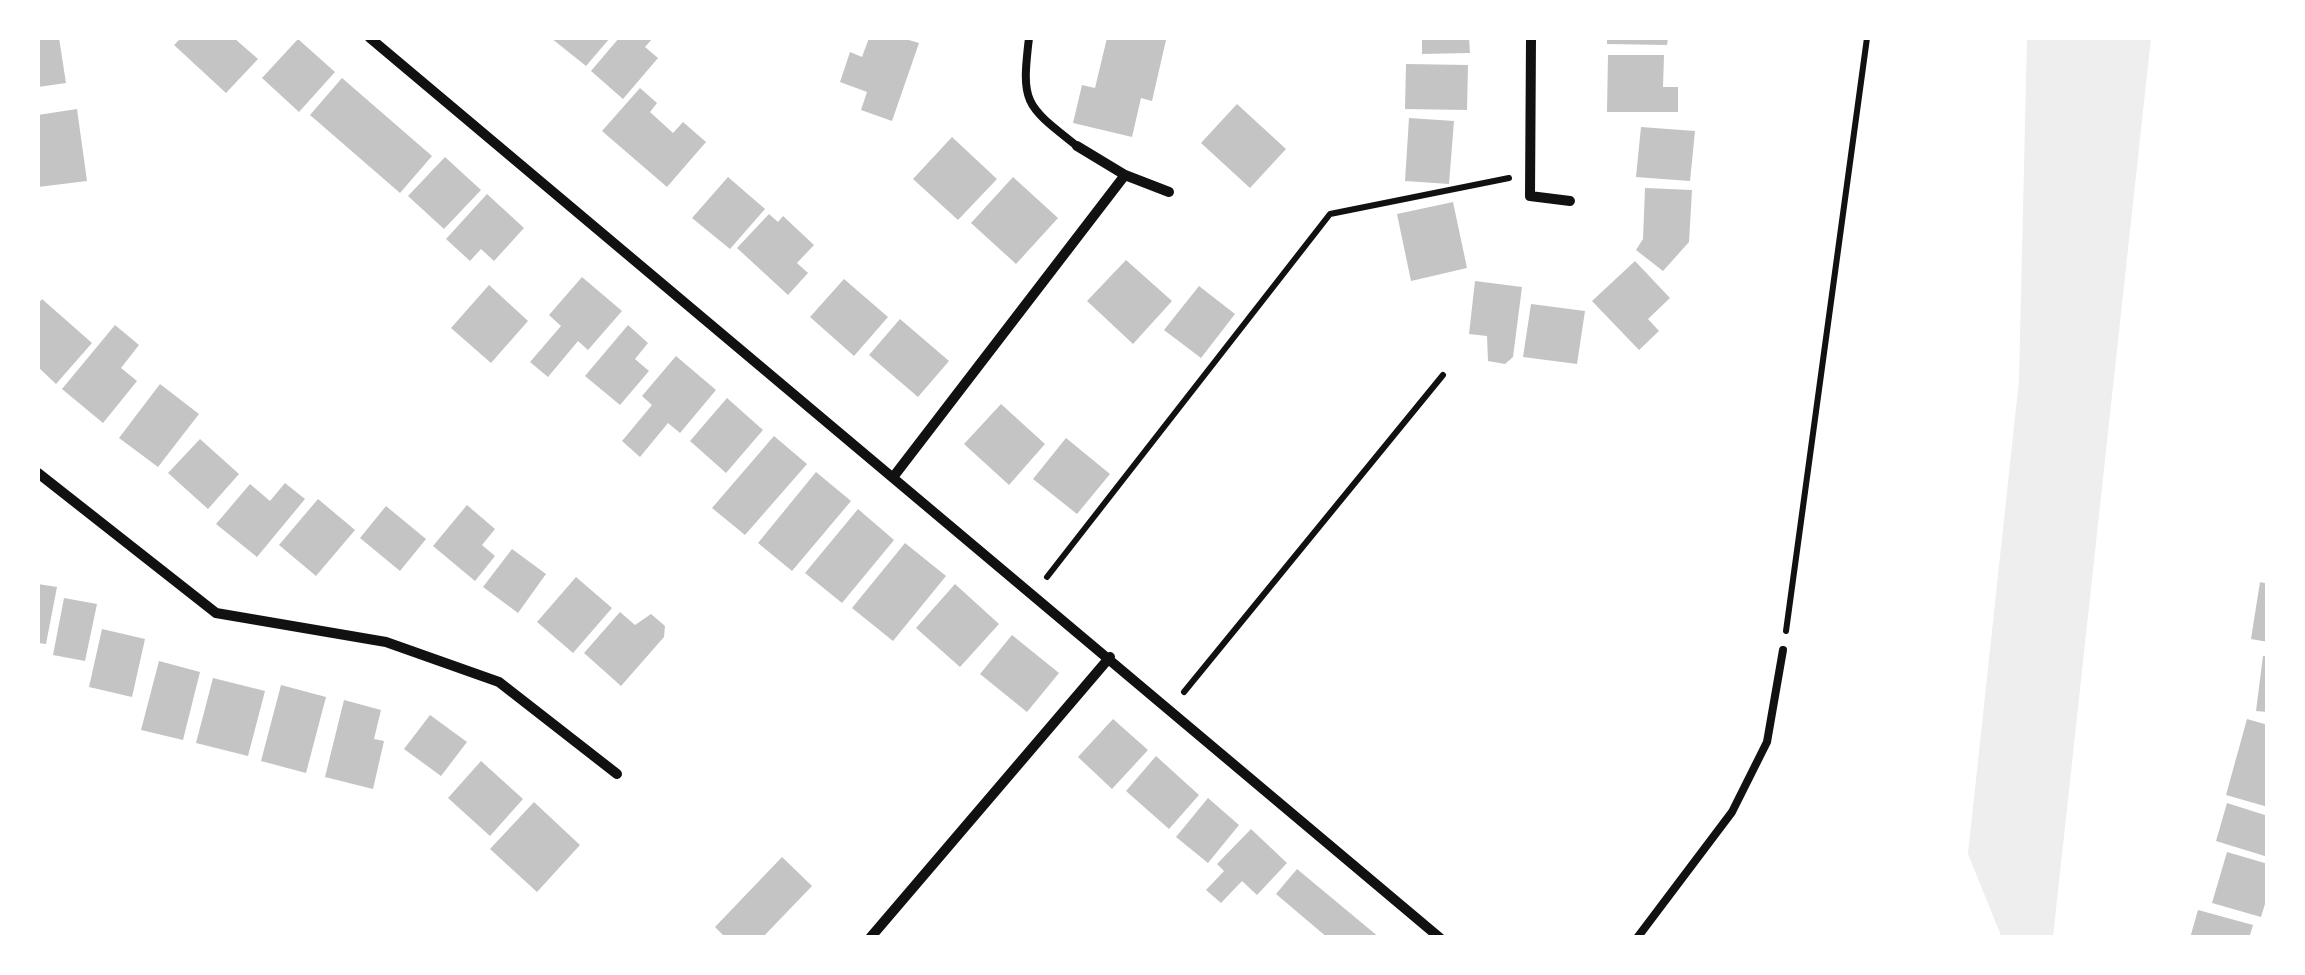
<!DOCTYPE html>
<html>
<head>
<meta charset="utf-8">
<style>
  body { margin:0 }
  #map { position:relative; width:2305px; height:975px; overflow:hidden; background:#fff; font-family:"DejaVu Sans",sans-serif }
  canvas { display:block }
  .frame { position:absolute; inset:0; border:40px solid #fff; pointer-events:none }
</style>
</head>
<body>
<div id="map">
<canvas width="2305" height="975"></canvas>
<div class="frame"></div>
</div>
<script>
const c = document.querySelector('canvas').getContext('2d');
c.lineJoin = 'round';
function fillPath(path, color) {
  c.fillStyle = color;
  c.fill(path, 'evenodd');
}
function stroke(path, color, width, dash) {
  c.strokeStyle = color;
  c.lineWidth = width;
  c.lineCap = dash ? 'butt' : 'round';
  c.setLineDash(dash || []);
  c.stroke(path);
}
const green = new Path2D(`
  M2027 38H2151L2053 937 2002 938 1968 854 2019 380Z`);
const building = new Path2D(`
  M38 38H59L66 83 38 87Z
  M181 38H234L258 59 226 93 174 45Z
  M551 38H610L586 66Z
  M619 38H653L645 47 658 58 623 99 591 71Z
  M869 38H902L919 43 892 121 861 110 867 92 840 82 850 52 862 57Z
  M1107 38 1166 40 1152 101 1141 98 1132 137 1073 123 1082 85 1095 88Z
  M1422 38H1469L1470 53 1422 54Z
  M1607 38H1668L1667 45 1607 44Z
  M298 39 335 72 299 112 262 78Z
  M1608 55H1664L1663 87H1678V112H1607Z
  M1406 64 1468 65 1467 110 1405 109Z
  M342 78 432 156 400 193 310 115Z
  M640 88 657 103 650 112 673 133 683 122 706 142 667 187 602 131Z
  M1237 104 1286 149 1250 188 1201 143Z
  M77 109 87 181 38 187V115Z
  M1409 118 1454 121 1449 184 1405 181Z
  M1641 127 1695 131 1690 181 1636 177Z
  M952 137 997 179 958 220 913 179Z
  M445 157 481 190 444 229 408 196Z
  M728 177 765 209 730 249 692 218Z
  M1013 177 1058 218 1016 264 971 223Z
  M1645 188 1692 190 1689 242 1663 271 1636 250 1643 239Z
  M487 194 524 228 494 261 481 249 470 261 446 239Z
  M1453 202 1467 268 1411 281 1397 214Z
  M769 214 778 222 783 216 814 245 797 263 808 273 788 295 737 248Z
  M1126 260 1172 301 1133 344 1087 301Z
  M1635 261 1670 298 1648 319 1659 331 1639 350 1592 301Z
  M582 277 622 311 588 350 578 341 548 377 530 362 561 326 549 315Z
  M844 279 888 317 854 356 810 317Z
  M1475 281 1522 287 1513 357 1505 364 1488 361 1487 336 1469 334Z
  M489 285 528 321 491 363 451 328Z
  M1199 286 1235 314 1201 358 1164 330Z
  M42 299 92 343 56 384 38 367V304Z
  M1531 304 1585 311 1577 364 1523 357Z
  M900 319 949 361 918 397 869 355Z
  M115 325 139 345 121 368 137 381 103 423 62 389Z
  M628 325 648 343 635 359 649 371 620 405 585 376Z
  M676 356 716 390 680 433 668 423 640 457 622 441 652 405 642 396Z
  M160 384 199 414 158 467 119 438Z
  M727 398 763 430 726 473 690 441Z
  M1001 404 1045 444 1009 485 964 444Z
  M774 436 807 464 745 535 712 508Z
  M1066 438 1110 474 1077 514 1033 479Z
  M200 439 239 474 208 509 168 473Z
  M816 472 851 501 792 571 758 543Z
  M285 483 305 499 257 557 216 524 250 484 270 501Z
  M318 499 355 530 316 576 279 545Z
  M467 505 495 529 482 545 495 556 475 581 433 546Z
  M386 506 426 539 400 571 360 538Z
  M858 509 894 540 842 603 805 573Z
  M905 543 946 576 893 641 852 608Z
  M512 549 546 574 518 613 483 587Z
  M576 577 612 608 573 653 537 622Z
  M2260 582 2268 584V642L2251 639Z
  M38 584 57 587 46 644 38 643Z
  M955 584 999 624 960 667 916 628Z
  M64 598 97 604 85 661 53 655Z
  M620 612 635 625 651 614 665 626 664 637 621 686 584 653Z
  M102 629 145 639 132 697 89 687Z
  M1012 635 1059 673 1027 712 980 674Z
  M2263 656H2268V712L2256 711Z
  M159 661 200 672 183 740 141 730Z
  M213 678 265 691 248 756 196 743Z
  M281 685 326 697 306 773 261 761Z
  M344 700 381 710 374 739 384 741 373 789 325 777Z
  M430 715 467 742 441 776 404 749Z
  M1113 719 1148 750 1112 789 1078 757Z
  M2247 719 2268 725V807L2226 795Z
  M1156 756 1199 795 1169 829 1126 791Z
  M481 761 523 799 490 836 448 798Z
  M1208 798 1239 825 1208 863 1176 837Z
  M534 802 580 845 537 892 490 849Z
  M2227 803 2268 816V857L2216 841Z
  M1251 829 1287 863 1257 895 1242 881 1221 903 1206 890 1224 871 1217 864Z
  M2227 852 2268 864V894L2261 917 2212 903Z
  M782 857 812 886 762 938H726L715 927Z
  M1297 869 1380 938H1328L1276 894Z
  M2198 910 2253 925 2249 938H2190Z`);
const path = new Path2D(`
  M1047 577 1330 214 1509 178
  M1786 631 1867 38
  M1184 692 1443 375`);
const service = new Path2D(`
  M1029 38C1021 104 1025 105 1077 146
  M1637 938 1732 812 1767 742 1783 650`);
const minor = new Path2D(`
  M370 38 1440 938
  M1531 38 1530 196 1570 201
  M1077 146 1125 175 1169 192
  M38 473 216 613 386 642 499 682 617 774
  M894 476 1125 175
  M870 938 1110 657`);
fillPath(green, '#eee');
fillPath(building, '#c4c4c4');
stroke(path, '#111', 6);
stroke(service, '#111', 8);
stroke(minor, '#111', 10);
</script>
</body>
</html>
